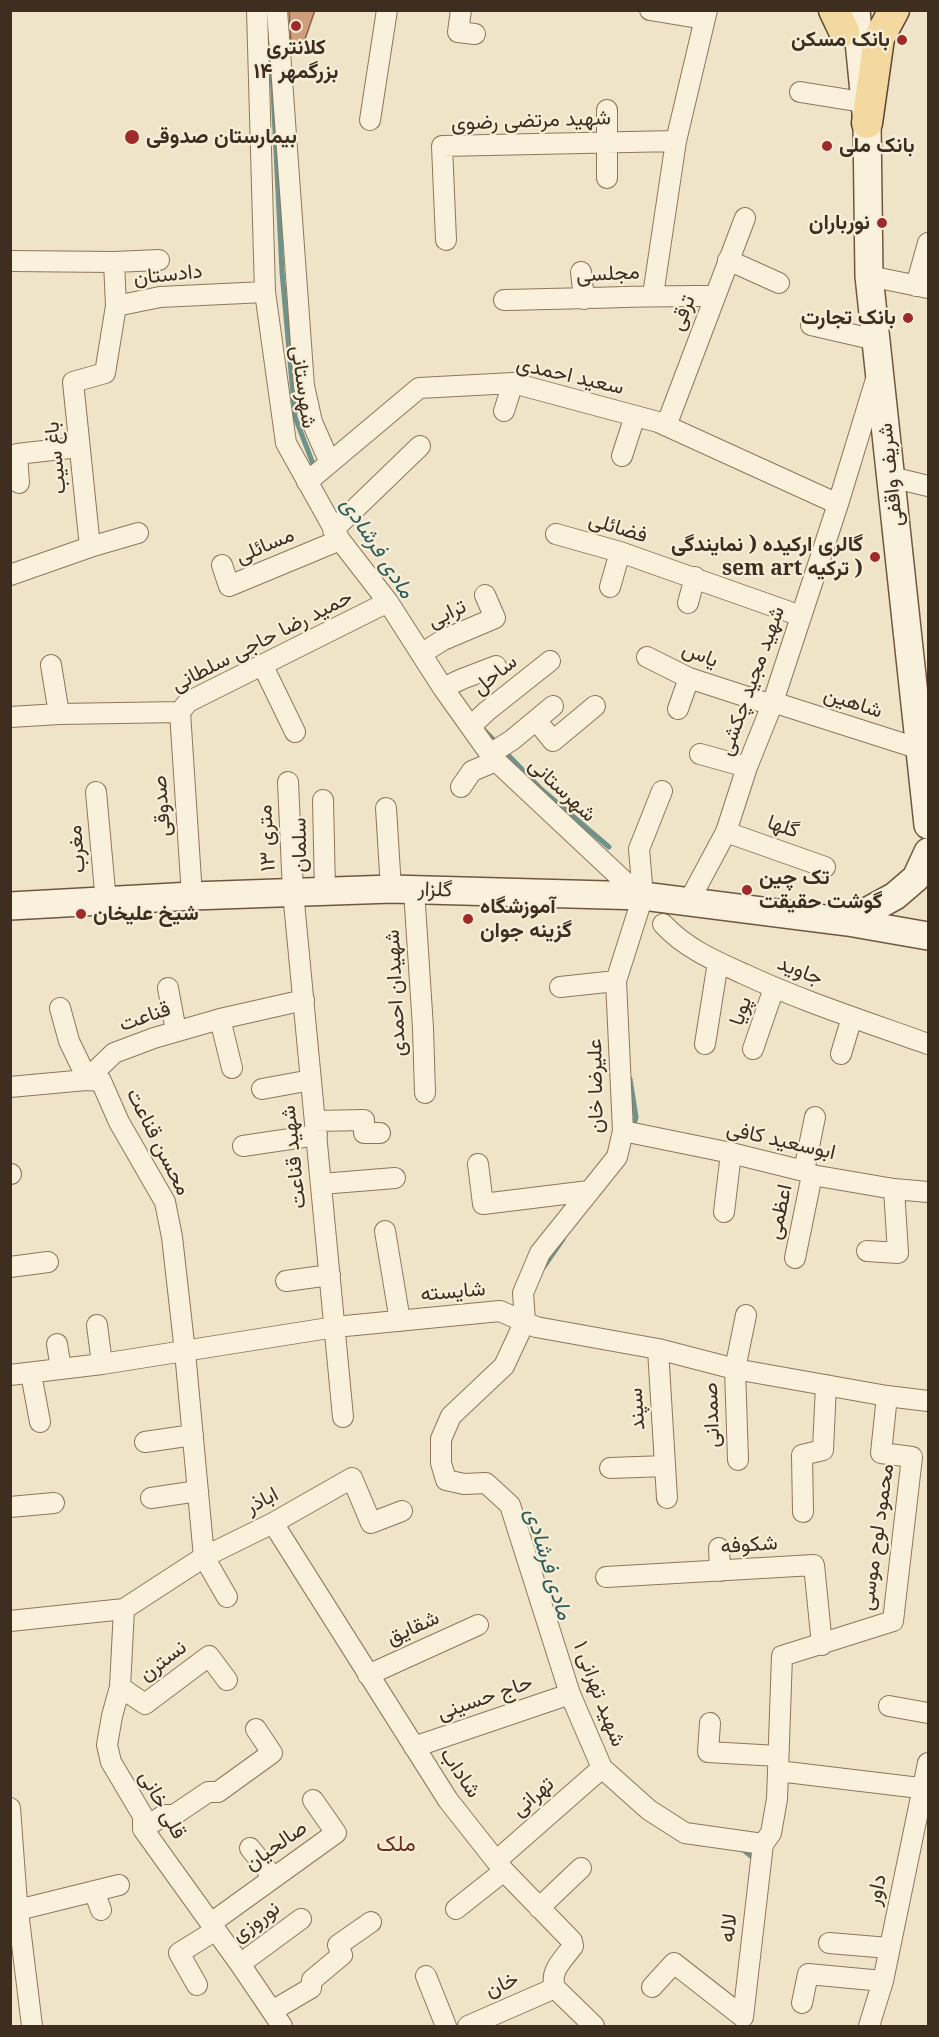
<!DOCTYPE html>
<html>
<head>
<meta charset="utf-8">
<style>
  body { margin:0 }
  #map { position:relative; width:939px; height:2037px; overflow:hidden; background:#f0e4c8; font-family:"Noto Serif",serif }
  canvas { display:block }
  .frame { position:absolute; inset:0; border:12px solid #3d2e20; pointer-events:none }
</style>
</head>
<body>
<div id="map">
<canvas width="939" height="2037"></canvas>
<div class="frame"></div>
</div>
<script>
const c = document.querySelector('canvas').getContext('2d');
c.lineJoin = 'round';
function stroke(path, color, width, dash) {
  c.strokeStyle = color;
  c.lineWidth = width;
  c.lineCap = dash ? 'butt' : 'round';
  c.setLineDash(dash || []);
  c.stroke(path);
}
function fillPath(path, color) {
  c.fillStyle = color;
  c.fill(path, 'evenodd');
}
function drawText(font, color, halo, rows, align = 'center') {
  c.font = font + ' "Noto Serif",Vazirmatn,serif';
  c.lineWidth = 4.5;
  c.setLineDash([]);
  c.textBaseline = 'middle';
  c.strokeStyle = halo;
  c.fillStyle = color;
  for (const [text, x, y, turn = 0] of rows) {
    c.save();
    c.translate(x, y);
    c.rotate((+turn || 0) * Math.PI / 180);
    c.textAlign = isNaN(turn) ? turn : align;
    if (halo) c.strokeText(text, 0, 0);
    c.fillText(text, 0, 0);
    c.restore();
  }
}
const stream = new Path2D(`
  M272 72 282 272 295 417 315 469
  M484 730 541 789 609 847
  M630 1079 636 1117 633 1129
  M543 1268 563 1239
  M741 1848 757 1861`);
const building = new Path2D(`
  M289 10H315L303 45 291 44Z`);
const minor = new Path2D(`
  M257 10 265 292 286 443 340 540 388 602 443 688 490 754 496 761 640 896
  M277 10 304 386 312 422 330 463
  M461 10 458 32 475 34
  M650 10 704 19
  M800 92 856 101
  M370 120 387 10
  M607 178V110
  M446 240 442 146 676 141
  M728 260 779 283
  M10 261 114 262 116 306 105 373 73 382 90 547 10 575
  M114 262 159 260
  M581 272 584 299
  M869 276 928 288
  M916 286 928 243
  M653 295 676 141 707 10
  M504 300C574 299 644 295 715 296
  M116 306 160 297 265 292
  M811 325 876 340
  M504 411 513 383
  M666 426 745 218
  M622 456 635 416
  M891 477 928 486
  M307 482 419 388 513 383 658 422 838 504
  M19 483 17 454 79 447
  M333 530 420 446
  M556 534 620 552 801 616
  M90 547 138 533
  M222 565 229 586 340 540
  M610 587 620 552
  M688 603 695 577
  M421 654 443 640 495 618 485 595
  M647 657 689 678 772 705 779 704 920 749
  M51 665 59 714
  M263 666 295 732
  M443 688 462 679 496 666
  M678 709 689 678
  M180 712 192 896
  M10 717 59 714 180 712 188 702 388 602
  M536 720 553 741 595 706
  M471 726 487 711 550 661
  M490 754 512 740 553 706
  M700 754 747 767
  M288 782 293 892 343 1417
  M461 787 472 771 496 761
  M662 791 639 849 643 896 616 981 623 1131 617 1157 540 1253 523 1293 525 1321 504 1366 451 1416 441 1439V1463L446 1480 464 1484 486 1483 510 1505 570 1694 602 1768 649 1810 685 1833 763 1844
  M96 792 106 902
  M323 800 325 890
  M386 808 391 889
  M726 832 825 867
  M414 890 423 1028 425 1093
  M689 901 726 832 747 767 772 705 838 504 877 376
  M663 924C685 948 715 961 744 974 804 1002 867 1022 928 1044
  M560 987 616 981
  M168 988 176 1031
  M60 1008 69 1041 81 1066 86 1080 101 1081 119 1122 165 1202 172 1237 185 1352 204 1557 227 1597
  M220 1019 232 1068
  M705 1044 718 962
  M753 1049 774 988
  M841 1054 852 1017
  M10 1087 86 1080 114 1053 154 1038 220 1019 304 1000
  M262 1089 311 1080
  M315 1121 364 1120V1133H380
  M623 1131 731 1153 804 1171 812 1175 894 1189 928 1192
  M243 1146 317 1135
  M478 1164 483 1204 589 1191
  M804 1171 815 1117
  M10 1174H11
  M321 1184 395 1178
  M724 1212 731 1153
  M385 1231 400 1321
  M867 1251 898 1253 894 1189
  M795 1258 812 1175
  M10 1267 48 1262
  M286 1281 330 1275
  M97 1325 102 1364
  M57 1344 61 1369
  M658 1349 667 1498
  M31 1374 40 1422
  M10 1375 102 1364 335 1327 500 1311 536 1327 658 1349 735 1369 887 1396 928 1401
  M145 1442 193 1435
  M738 1460 735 1369 746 1315
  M610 1468 665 1466
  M151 1498 198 1491
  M10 1507 54 1503
  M803 1512 802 1455 823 1450 826 1385
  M273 1523 448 1800 504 1871 572 1941 573 1946C563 1960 549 1971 555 1988L594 2026
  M719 1548 720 1571
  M606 1577 814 1565 822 1645
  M124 1609 120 1687 112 1716 107 1745 111 1762 143 1816V1829L240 1964 282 2026
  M10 1621 124 1609 204 1557 273 1523 352 1478 371 1523 402 1511
  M368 1675 478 1625
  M120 1687 145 1704 209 1656 227 1680
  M889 1706 928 1713
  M710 1723 708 1752 778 1756
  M414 1747 570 1694
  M778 1771 928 1789
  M10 1808 17 1903 32 2026
  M143 1829 164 1815H174L208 1792H218L272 1753 256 1729
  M250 1848 273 1877
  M496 1861 602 1768
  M94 1891 101 1910
  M539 1908 581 1868
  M456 1909 504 1871
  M18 1910 119 1885
  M211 1923 336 1833 313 1800
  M829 1943 889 1948
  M240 1964 301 1919
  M426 1976 446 2026
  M197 1985 179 1953 216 1930
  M652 1987 674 1963 743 2017
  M802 2003 808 1974 883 1981
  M272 2011 311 1988 312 1980 342 1955 338 1945 371 1922
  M743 2017 763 1844 771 1833 777 1799 782 1656 893 1621 912 1457 881 1453 887 1396
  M468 2026 555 1988
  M869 2026 883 1981 928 1763`);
const secondary = new Path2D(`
  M856 10 867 123 869 276 928 825
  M10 906 192 896 391 889 643 896 848 922 928 936
  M848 922 895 896 916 878 928 852`);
const primary = new Path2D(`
  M834 10 844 31
  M867 123 879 38 894 10`);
const markers = [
  [296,26,6,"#9e2a2b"],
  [902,40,6,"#9e2a2b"],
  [132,137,8,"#9e2a2b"],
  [827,146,6,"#9e2a2b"],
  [882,223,6,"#9e2a2b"],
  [908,318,6,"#9e2a2b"],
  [875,557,6,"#9e2a2b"],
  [747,890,6,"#9e2a2b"],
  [81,914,6,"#9e2a2b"],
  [468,919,6,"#9e2a2b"]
];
const poiNames = [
  ["بانک مسکن",890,40,"right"],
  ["کلانتری",296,48,"center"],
  ["۱۴ بزرگمهر",296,72,"center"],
  ["بیمارستان صدوقی",146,137],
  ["بانک ملی",839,146],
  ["نورباران",870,223,"right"],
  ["بانک تجارت",896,318,"right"],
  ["گالری ارکیده ( نمایندگی",863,545,"right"],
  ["sem art ترکیه )",863,569,"right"],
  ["تک چین",759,878],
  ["گوشت حقیقت",759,902],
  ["آموزشگاه",480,907],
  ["گزینه جوان",480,931],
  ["شیخ علیخان",93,914]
];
const streetNames = [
  ["شهید مرتضی رضوی",531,121,-2],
  ["مجلسی",608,274,-3],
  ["دادستان",168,275,-6],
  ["ترقی",683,313,-69],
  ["سعید احمدی",570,376,13],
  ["شهرستانی",303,387,82],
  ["باغ سیب",56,458,-96],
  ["شریف واقفی",891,475,-96],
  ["فضائلی",618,528,17],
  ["مسائلی",265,546,-23],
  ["ترابی",447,614,-26],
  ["حمید رضا حاجی سلطانی",262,641,-27],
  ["یاس",700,655,22],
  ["ساحل",495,675,-39],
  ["شهید مجید چکشی",752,681,-70],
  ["شاهین",853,703,18],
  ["شهرستانی",562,790,43],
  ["صدوقی",162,806,-94],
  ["گلها",783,827,19],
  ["۱۳ متری",267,838,-93],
  ["سلمان",300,845,-91],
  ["مغرب",77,849,-95],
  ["گلزار",435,890,2],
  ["جاوید",800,971,21],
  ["شهیدان احمدی",396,993,-93],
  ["پویا",741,1011,-71],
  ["قناعت",145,1017,-19],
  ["علیرضا خان",596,1086,-91],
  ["ابوسعید کافی",781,1141,13],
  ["محسن قناعت",158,1142,63],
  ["شهید قناعت",294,1157,-96],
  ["اعظمی",780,1212,-78],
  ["شایسته",453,1292,-5],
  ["سپند",637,1409,-94],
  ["صمدانی",712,1415,-92],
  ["اباذر",262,1501,-28],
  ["محمود لوح موسی",877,1537,-82],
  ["شکوفه",749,1545,-4],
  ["شقایق",413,1628,-24],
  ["نسترن",163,1661,-37],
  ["شهید تهرانی ۱",599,1694,69],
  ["حاج حسینی",485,1698,-19],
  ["شاداب",460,1773,56],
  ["تهرانی",533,1797,-41],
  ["قلی خانی",162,1805,61],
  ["صالحیان",276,1846,-35],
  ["داور",877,1890,-78],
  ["نوروزی",256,1922,-36],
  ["لاله",729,1928,-83],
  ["خان",502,1985,-24]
];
const waterNames = [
  ["مادی فرشادی",377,548,57],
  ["مادی فرشادی",548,1564,73]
];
const neighbourhoodNames = [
  ["ملک",396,1845]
];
stroke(stream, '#6f938a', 5);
fillPath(building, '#cf9f7d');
stroke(building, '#8d5f41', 1.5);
stroke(minor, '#8d765c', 22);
stroke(secondary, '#6f573f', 30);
stroke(primary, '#5b4430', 33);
stroke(minor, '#faf1dc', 20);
stroke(secondary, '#faf1dc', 27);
stroke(primary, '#f3d9a0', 30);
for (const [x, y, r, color] of markers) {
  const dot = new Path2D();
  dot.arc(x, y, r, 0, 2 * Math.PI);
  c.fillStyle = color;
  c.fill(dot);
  stroke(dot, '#f7eed8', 2);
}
drawText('bold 21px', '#3d2e20', '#f7eed8', poiNames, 'left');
drawText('21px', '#3d2e20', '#f7eed8', streetNames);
drawText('italic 22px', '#2f5d5a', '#f7eed8', waterNames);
drawText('22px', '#6b2e1e', '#f7eed8', neighbourhoodNames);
</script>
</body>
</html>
